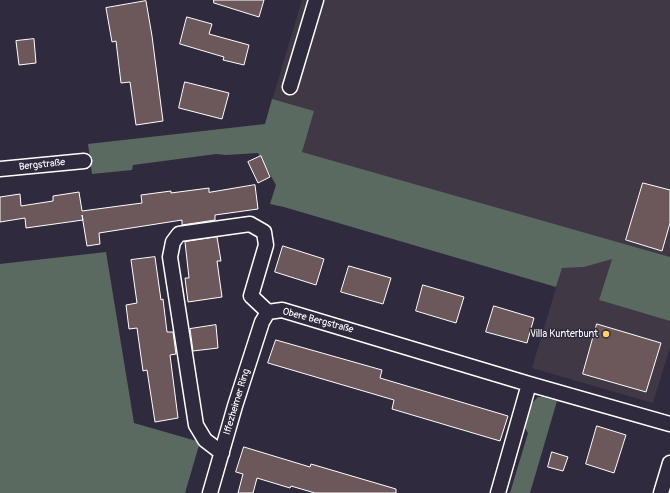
<!DOCTYPE html>
<html>
<head>
<meta charset="utf-8">
<style>
  body { margin:0 }
  canvas { display:block; background:#2f2a3d }
</style>
</head>
<body>
<canvas width="670" height="493"></canvas>
<script>
const c = document.querySelector('canvas').getContext('2d');
c.lineJoin = 'round';
function fillPath(path, color) {
  c.fillStyle = color;
  c.fill(path, 'evenodd');
}
function stroke(path, color, width, dash) {
  c.strokeStyle = color;
  c.lineWidth = width;
  c.lineCap = dash ? 'butt' : 'round';
  c.setLineDash(dash || []);
  c.stroke(path);
}
function drawText(font, color, halo, rows, align = 'center') {
  c.font = font + ' Pangolin,sans-serif';
  c.lineWidth = 3;
  c.setLineDash([]);
  c.textBaseline = 'middle';
  c.strokeStyle = halo;
  c.fillStyle = color;
  for (const [text, x, y, turn = 0] of rows) {
    c.save();
    c.translate(x, y);
    c.rotate((+turn || 0) * Math.PI / 180);
    c.textAlign = isNaN(turn) ? turn : align;
    if (halo) c.strokeText(text, 0, 0);
    c.fillText(text, 0, 0);
    c.restore();
  }
}
const built = new Path2D(`
  M302 0H670V257L302 152 265 124Z
  M612 258 599 300 670 321V347L653 403 532 368 562 268 584 267Z`);
const green = new Path2D(`
  M272 99 314 111 302 152 670 257V321L599 300 612 259 584 267 562 268 556 287 284 207 270 204 276 185 258 153 226 155 216 154 133 165 132 170 92 174 88 144 265 124Z
  M106 252 134 423 200 442 185 493H0V264Z
  M538 397H542L557 401 530 493H510L528 433 524 426 531 404Z`);
const building = new Path2D(`
  M214 0H264L259 17 214 3Z
  M146 1 152 36 163 121 136 125 130 82 121 83 116 41 112 42 106 8Z
  M187 17 212 24 209 34 249 45 244 65 223 60 224 57 180 44Z
  M34 39 36 63 19 65 16 41Z
  M185 82 229 93 222 119 179 108Z
  M261 156 270 177 258 183 248 162Z
  M643 183 670 190V223L662 251 626 240Z
  M255 185 258 209 215 215V220L182 225V220L99 233 100 244 87 246 82 215 83 220 26 228 25 218 0 222V197L20 194 21 206 53 201V196L79 192 82 211 142 203 141 195 171 191V193L209 188V192Z
  M217 237 221 261H217L222 297 188 302 185 278H189L185 242Z
  M283 246 324 259 316 285 275 272Z
  M155 257 161 300 163 299 167 332H173L176 354 170 355 178 418 155 422 147 370 143 371 137 328 129 329 126 305 137 303 131 260Z
  M349 266 391 278 383 304 341 292Z
  M423 285 464 297 456 323 416 311Z
  M494 306 534 318 527 343 486 332Z
  M597 324 661 343 646 392 583 374Z
  M216 325 218 348 193 351 190 329Z
  M276 340 382 370 380 378 508 416 500 441 392 409 394 400 268 363Z
  M597 426 626 435 614 473 586 464Z
  M244 447 310 467 311 464 396 489V493H315L291 486 290 488 257 478 253 493H238L243 474 236 472Z
  M552 452 568 457 563 471 548 467Z`);
const minor = new Path2D(`
  M290 87 316 0
  M0 169 84 161
  M268 312 282 310 529 384 670 424
  M222 453 205 440 196 425 170 257 173 242 179 234 250 224 264 232 266 245 251 296 268 312
  M210 493 235 406 262 322 268 312
  M498 493 529 384
  M661 493 670 463`);
const markers = [
  [606,334,4,"#ffd166"]
];
const streetNames = [
  ["Bergstraße",42,165,-6],
  ["Obere Bergstraße",318,321,15],
  ["Iffezheimer Ring",237,402,-73]
];
const poiNames = [
  ["Villa Kunterbunt",598,334]
];
fillPath(built, '#413846');
fillPath(green, '#5a6a61');
fillPath(building, '#6c585a');
stroke(building, '#fff', 1);
stroke(minor, '#fff', 17);
stroke(minor, '#2f2a3d', 14);
for (const [x, y, r, color] of markers) {
  const dot = new Path2D();
  dot.arc(x, y, r, 0, 2 * Math.PI);
  c.fillStyle = color;
  c.fill(dot);
  stroke(dot, '#2f2a3d', 1.5);
}
drawText('10px', '#fff', '#2f2a3d', streetNames);
drawText('10px', '#fff', '#2f2a3d', poiNames, 'right');
</script>
</body>
</html>
